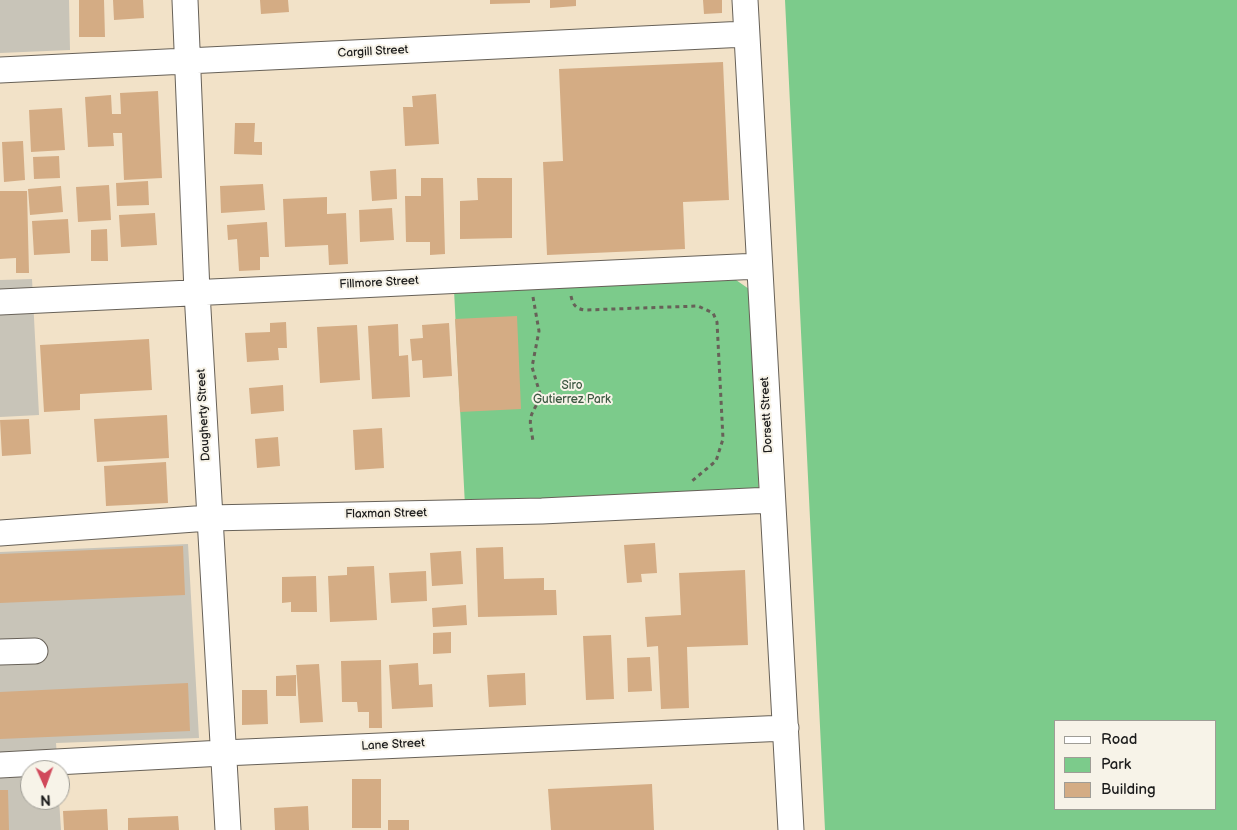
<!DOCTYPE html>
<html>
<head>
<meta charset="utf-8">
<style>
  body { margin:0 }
  #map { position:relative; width:1237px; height:830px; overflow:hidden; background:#f2e2c8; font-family:"Balsamiq Sans",sans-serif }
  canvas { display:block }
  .legend { position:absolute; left:1054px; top:720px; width:162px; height:90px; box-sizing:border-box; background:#f7f3e8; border:1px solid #9f9d96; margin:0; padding:6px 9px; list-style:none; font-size:15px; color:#1c1c1c }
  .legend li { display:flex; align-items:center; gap:10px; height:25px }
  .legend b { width:25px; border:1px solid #9f9d96 }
  .north { position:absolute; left:20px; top:760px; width:50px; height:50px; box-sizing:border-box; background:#f7f3e8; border:1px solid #9f9d96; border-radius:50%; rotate:178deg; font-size:14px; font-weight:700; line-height:20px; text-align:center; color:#1c1c1c }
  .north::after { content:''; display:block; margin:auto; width:18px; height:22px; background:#d1495b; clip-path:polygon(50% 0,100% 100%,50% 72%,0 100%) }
</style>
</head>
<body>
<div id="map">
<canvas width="1237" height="830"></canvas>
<ul class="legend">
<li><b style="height:6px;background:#fff"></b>Road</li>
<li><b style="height:14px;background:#7ccb8b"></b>Park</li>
<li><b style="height:14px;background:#d4ac84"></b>Building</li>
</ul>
<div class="north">N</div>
</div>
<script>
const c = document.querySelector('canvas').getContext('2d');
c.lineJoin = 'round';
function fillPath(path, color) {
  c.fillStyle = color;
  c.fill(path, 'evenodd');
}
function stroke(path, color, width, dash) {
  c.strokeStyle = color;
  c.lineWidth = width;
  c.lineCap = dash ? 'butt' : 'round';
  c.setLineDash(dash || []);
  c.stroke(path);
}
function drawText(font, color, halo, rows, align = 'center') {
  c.font = font + ' "Balsamiq Sans",sans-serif';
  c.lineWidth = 4;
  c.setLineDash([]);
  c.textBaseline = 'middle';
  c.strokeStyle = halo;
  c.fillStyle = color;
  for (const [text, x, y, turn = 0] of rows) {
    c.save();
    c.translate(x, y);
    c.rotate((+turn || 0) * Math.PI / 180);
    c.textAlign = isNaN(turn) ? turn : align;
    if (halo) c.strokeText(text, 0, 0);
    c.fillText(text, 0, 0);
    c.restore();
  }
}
const industrial = new Path2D(`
  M0 0H69L70 50 0 53Z
  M32 279 39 415 0 417V280Z
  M188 544 199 738 56 743 58 770H30V800H59L61 830H0V552Z`);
const green = new Path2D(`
  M785 0H1237V830H825ZM1056 721H1216V809H1056Z
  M736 280 749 289 759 493 465 506 454 290Z`);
const building = new Path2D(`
  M79 0H104L105 37H79Z
  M113 0H143L144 18 114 20Z
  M260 0H288L289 12 261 14Z
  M490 0H530V3L490 4Z
  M550 0H576V6L550 8Z
  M703 0H722V13L704 14Z
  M723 62 729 200 683 202 685 249 547 255 543 162 563 161 559 69Z
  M158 91 162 178 124 180 122 133H113L114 146 88 147 85 97 111 95 112 114H121L120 93Z
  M436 94 439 144 405 146 403 107H413L412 96Z
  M62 108 65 150 31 152 29 110Z
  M235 123H255L254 142H262V155L234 154Z
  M23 141 25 180 4 182 2 142Z
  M59 156 60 178 34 179 33 157Z
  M396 169 397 199 372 201 370 171Z
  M421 178H443L445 254 430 255V242H406L405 196H421Z
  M477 178H512V238L460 239V201L478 200Z
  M148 181 149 205 117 206 116 183Z
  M263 184 265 210 221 213 220 186Z
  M109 185 111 220 78 222 76 187Z
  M61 186 63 212 30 215 28 189Z
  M0 191H27L29 273H16V258L0 259Z
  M327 197V214L346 213 348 264 329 265 328 245 285 247 283 199Z
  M392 208 394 240 360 242 359 210Z
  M155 213 157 245 121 247 119 215Z
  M68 219 70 253 34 255 32 221Z
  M267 222 269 257H260V270L239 271 237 239 228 240 227 225Z
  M107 229 108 261H91V230Z
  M517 316 521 409 460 412 455 319Z
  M286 322 287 348H278L279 360 247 362 245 333 270 332V323Z
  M449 323 452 376 423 378 422 360 412 361 410 339 423 338 422 325Z
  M398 324 399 356 408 355 410 397 372 399 368 326Z
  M357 325 360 380 320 383 317 327Z
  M149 339 152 390 80 394V410L44 412 40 345Z
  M283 385 284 411 251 414 249 388Z
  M167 415 169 458 97 462 94 419Z
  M29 419 31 454 2 456 0 420Z
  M382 428 384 468 355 470 353 430Z
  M278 437 280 466 257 468 255 439Z
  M166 462 168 503 106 506 104 466Z
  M655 543 657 573 641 574 642 582 627 583 624 545Z
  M183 546 185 595 0 603V554Z
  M503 547 504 579 544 578V590H556L557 615 478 617 476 548Z
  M461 551 463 584 432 586 430 553Z
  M374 566 377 620 330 622 328 576 347 575V567Z
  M745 570 748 645 687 647 689 708 661 709 658 646 647 647 645 617 681 615 679 573Z
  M426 571 427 601 391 603 389 573Z
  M316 576 317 612H291V602L282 603V577Z
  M466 605 467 625 433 627 432 608Z
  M451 632V653L433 654V633Z
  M611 635 614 699 586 700 583 636Z
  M650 657 652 691 628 692 627 658Z
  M381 660 382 728H369V712H358L357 702H342L341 661Z
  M418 663 419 685 432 684 433 707 392 709 389 665Z
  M319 664 323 722 300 723 296 665Z
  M525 673 526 705 489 707 487 675Z
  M296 675V696H276V676Z
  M188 683 190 731 0 739V692Z
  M242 690H267L268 724 242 725Z
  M352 779H381V828H352Z
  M652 784 654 830H551L548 789Z
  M0 790H8L9 830H0Z
  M308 806 309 830H275L274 808Z
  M107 809 108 830H64L63 811Z
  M178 816 179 830H128V818Z
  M388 820H409V830H388Z`);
const path = new Path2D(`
  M571 296C573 305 576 309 585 310L698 306 713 313 717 322 723 439 716 461 692 481
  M533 297 539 331 532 367 541 397C528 420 529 416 533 441`);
const minor = new Path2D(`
  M185 0 197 292 228 830
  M745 0 791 830
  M0 70 746 34
  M0 302 759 266
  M0 533 209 518 542 511 771 500
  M0 652 35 651
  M0 765 223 753 786 728`);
const streetNames = [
  ["Cargill Street",373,52,-3],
  ["Fillmore Street",379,283,-3],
  ["Daugherty Street",204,415,-93],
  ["Dorsett Street",767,415,-93],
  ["Flaxman Street",386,514,-1],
  ["Lane Street",393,745,-3]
];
const parkNames = [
  ["Siro",572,386],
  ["Gutierrez Park",572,400]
];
fillPath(industrial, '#c8c4b8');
fillPath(green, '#7ccb8b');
fillPath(building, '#d4ac84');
stroke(minor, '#676158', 27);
stroke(path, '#676158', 3, [4, 4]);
stroke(minor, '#fff', 25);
drawText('12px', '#1c1c1c', '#f7f3e8', streetNames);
drawText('12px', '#3e5943', '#f7f3e8', parkNames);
</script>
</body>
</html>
